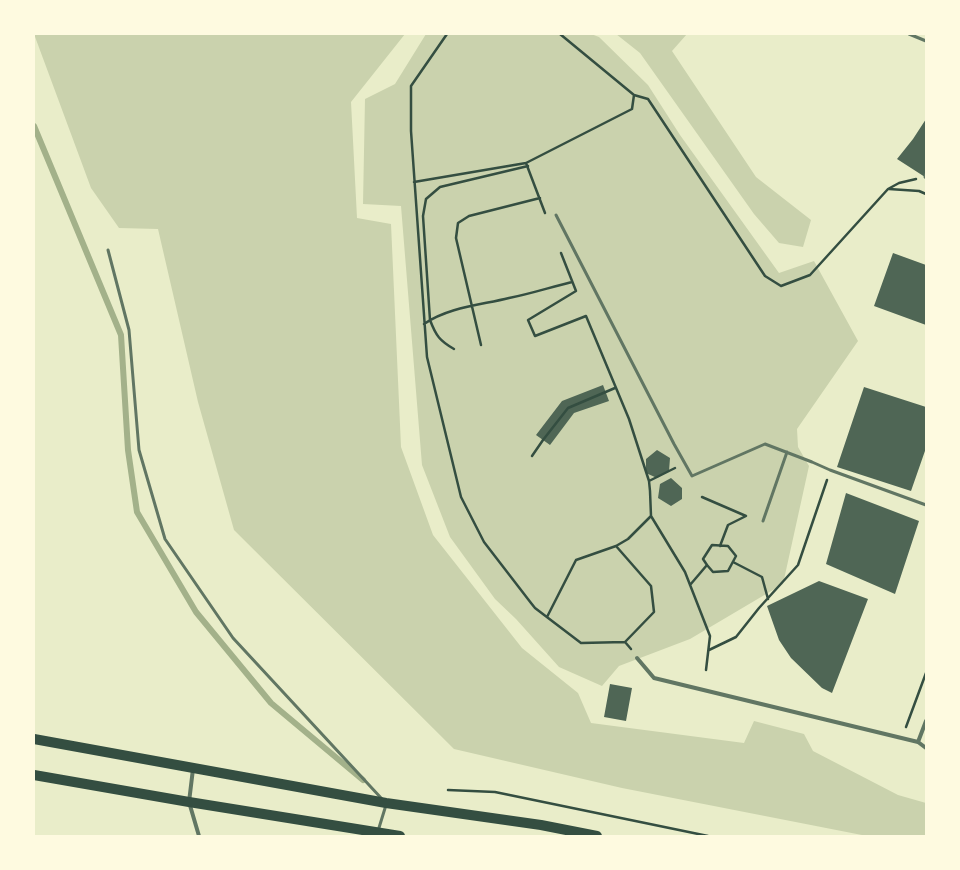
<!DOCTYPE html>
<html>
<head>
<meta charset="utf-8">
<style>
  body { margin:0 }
  #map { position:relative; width:960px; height:870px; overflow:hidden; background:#e9edc9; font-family:Overpass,sans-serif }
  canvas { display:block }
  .frame { position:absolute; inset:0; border:35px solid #fefae0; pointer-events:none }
</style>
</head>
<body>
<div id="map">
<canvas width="960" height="870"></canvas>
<div class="frame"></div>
</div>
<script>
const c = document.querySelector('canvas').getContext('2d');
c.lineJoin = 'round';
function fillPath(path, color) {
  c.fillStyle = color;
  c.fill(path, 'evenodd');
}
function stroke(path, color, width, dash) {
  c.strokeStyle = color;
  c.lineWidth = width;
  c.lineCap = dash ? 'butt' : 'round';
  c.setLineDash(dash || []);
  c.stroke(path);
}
const green = new Path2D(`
  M34 34H405L351 102 357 218 391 224 401 447 433 535 522 648 578 693 591 723 744 743 754 721 804 734 813 751 898 795 926 803V836H867L622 788 454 749 234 530 198 402 158 229 119 228 91 188Z
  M426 34H591L599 37 648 85 680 135 779 273 814 261 858 341 797 429 798 447 809 466 783 584 690 639 619 666 602 686 559 667 516 619 495 599 450 537 422 465 401 206 363 204 365 99 395 84Z
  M616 34H687L672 51 756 177 811 220 803 247 779 243 754 214 640 53Z`);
const stream = new Path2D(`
  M34 126 121 335 128 450 137 512 196 612 271 703 363 780`);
const building = new Path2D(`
  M926 119V174L925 177 897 159 913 139Z
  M893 253 926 265V325L874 306Z
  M603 385 609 401 574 413 550 445 536 435 562 401Z
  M864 387 926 407V448L911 491 837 467Z
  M657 450 670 458 669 471 657 478 646 473V459Z
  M671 478 682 488V499L671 506 658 498 660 484Z
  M846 493 919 521 895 594 826 564Z
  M819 581 868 599 832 693 822 688 791 658 779 640 767 606Z
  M610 684 632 688 626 721 604 717Z`);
const path = new Path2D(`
  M447 34 411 86V131L427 357 461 497 484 542 531 603 535 608 581 643 625 642 654 612 651 586 616 546
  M634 95 648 99 765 276 781 286 810 275 888 189 899 183 916 179
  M526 163 545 213
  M414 182 526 163 632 109 634 95 560 34
  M889 189 919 191 926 194
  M424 324C449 307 481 305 509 298 530 294 551 287 572 282
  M481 345 456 238 458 223 469 216 540 198
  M454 349C440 341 436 336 430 320L423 216 426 199 440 187 528 166
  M532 456 543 440 568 408 615 388
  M649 481 675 468
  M702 497 746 516 728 525 720 546
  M651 516 685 572 710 636 706 670
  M733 562 762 577 768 599
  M690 585 707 565 713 572 728 571 736 556 728 546 712 545 703 559 707 565
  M547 617 576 560 616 546 628 539 651 516 650 491 649 481 629 419 586 316 535 336 528 320 576 291 561 253
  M625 642 631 649
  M709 650 736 637 759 608 798 565 827 480
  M906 727 926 673
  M448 790 495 792 708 836`);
const service = new Path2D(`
  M909 34 926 41
  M926 174 925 177 926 178
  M556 215 674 444 692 476 765 444 812 462 830 470 926 505
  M108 250 129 330 139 450 165 539 233 638 382 799
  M763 521 787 452
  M378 831 386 805`);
const minor = new Path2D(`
  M637 658 654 678 918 742 926 748
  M918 742 926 721
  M193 769 189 802 199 836`);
const primary = new Path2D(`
  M34 739 386 803 541 825 597 836
  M34 775 189 802 400 836`);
fillPath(green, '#cad2ad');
stroke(stream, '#a3b18a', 6);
fillPath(building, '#4f6655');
stroke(path, '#344e41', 2.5);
stroke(service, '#617663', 3);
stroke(minor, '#617663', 4);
stroke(primary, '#344e41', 10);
</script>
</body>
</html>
